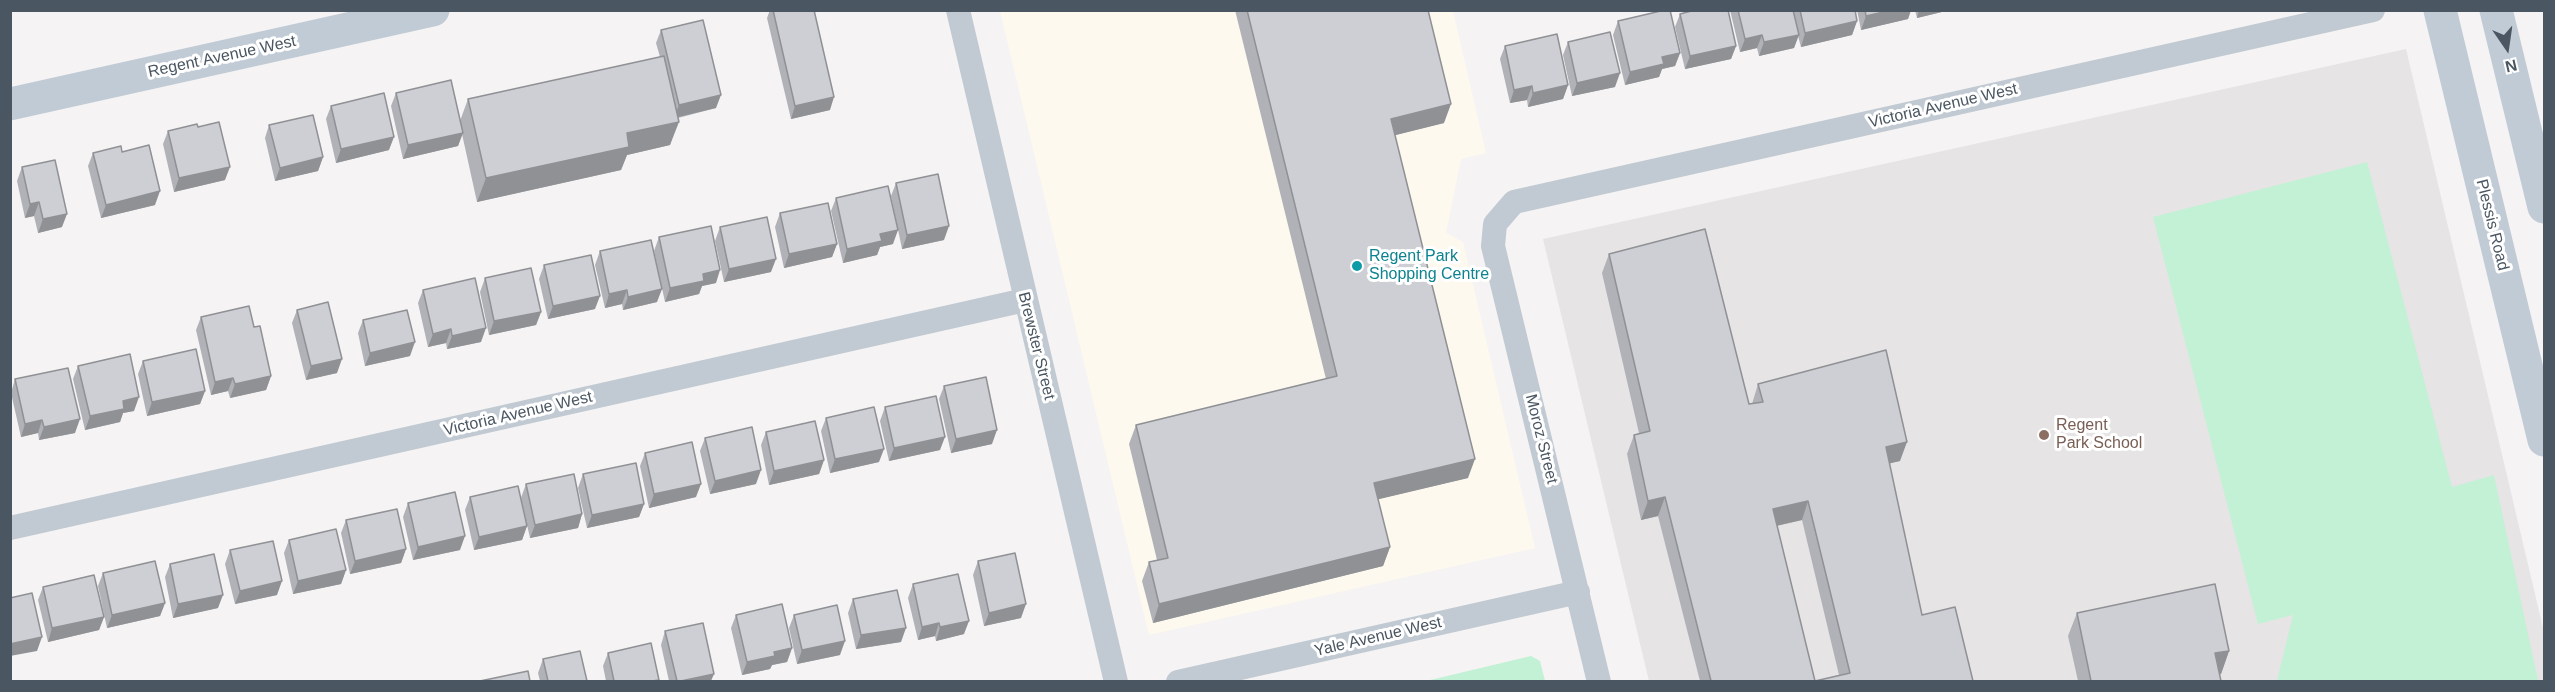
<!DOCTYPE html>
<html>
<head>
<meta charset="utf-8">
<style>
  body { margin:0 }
  #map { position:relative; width:2555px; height:692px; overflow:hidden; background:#f5f3f3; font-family:Arial,sans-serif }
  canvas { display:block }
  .frame { position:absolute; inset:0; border:12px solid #4a5661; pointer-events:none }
  .north { position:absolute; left:2477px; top:18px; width:60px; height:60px; -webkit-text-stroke:4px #fff; paint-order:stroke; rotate:167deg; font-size:16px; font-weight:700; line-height:24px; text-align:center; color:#4a5661 }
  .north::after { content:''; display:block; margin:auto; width:21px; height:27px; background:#4a5661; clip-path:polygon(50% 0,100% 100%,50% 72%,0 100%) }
</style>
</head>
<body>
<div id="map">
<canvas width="2555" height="692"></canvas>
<div class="frame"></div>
<div class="north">N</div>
</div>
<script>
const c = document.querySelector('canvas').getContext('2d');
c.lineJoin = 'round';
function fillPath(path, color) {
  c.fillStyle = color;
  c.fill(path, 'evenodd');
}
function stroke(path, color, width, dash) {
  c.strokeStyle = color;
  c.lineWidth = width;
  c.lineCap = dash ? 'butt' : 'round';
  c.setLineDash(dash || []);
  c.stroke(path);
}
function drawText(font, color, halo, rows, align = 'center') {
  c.font = font + ' Arial,sans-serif';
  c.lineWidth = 6;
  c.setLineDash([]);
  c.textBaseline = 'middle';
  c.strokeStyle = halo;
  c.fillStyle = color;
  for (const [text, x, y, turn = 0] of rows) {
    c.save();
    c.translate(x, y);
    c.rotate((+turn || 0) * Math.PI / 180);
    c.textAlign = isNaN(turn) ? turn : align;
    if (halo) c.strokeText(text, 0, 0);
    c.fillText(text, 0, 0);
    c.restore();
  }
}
const commercial = new Path2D(`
  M1000 11H1453L1486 153 1461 159 1446 233 1463 242 1535 548 1149 635Z`);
const education = new Path2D(`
  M2406 49 2544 632V681H1649L1543 239Z`);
const green = new Path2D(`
  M2367 162 2452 487 2494 475 2538 681H2277L2293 615 2258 624 2153 217Z
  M1531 656 1540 661 1545 681H1426Z`);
const street = new Path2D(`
  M958 10 1116 682
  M10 528 1025 300
  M1178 682 1578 592
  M1599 682 1493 246 1495 224 1514 202 2373 10`);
const secondary = new Path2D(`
  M2440 10 2544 440
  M2496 10 2544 207
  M10 104 433 10`);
const wall = new Path2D(`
  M770 10H814L830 110 791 119 767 18Z
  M1235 10H1428L1444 123 1395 135 1468 478 1378 499 1390 547 1383 566 1153 623 1142 581 1149 562 1157 560 1129 444 1136 425 1326 379Z
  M1730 10H1855L1857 21 1852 35 1801 47 1798 36 1794 48 1759 56 1757 48 1740 52Z
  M1857 10H1911L1908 19 1861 30Z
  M1915 10H1950L1917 18Z
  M1680 14 1736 46 1731 59 1685 69 1675 27Z
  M1618 21 1680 53 1675 66 1662 69 1659 77 1625 85 1613 35Z
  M661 30 716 108 678 118 670 145 627 155 621 170 477 202 462 134 458 146 403 159 391 106 396 93 460 121 468 99 660 57 656 43Z
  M1568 42 1615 87 1572 96 1563 55Z
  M1505 46 1568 85 1563 99 1528 107 1527 100 1510 103 1500 59Z
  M331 106 389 150 336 163 326 119Z
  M269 125 323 157 318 171 275 181 265 138Z
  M198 127 225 180 174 192 163 144 168 131Z
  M122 152 155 205 101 218 88 166 93 153Z
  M22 167 62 227 38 233 34 216 25 218 17 181Z
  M896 183 944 240 902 249 891 196Z
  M836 198 893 244 880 247 877 255 843 263 831 211Z
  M780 213 837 244 832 257 784 268 775 227Z
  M720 227 771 272 724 282 715 241Z
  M659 237 716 283 702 286 699 294 665 302 654 251Z
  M600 251 657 302 623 310 622 304 605 308 595 265Z
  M1609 254 1749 404H1752L1758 384 1900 461 1889 463 1922 615 1973 681H1700L1658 516 1641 520 1627 454 1634 435 1639 433 1602 273ZM1802 520 1839 675 1815 681 1777 526Z
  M544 265 595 309 548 319 539 279Z
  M485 278 541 312 536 325 489 335 480 292Z
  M423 290 481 342 447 349 446 343 428 347 418 303Z
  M297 310 337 373 306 380 292 323Z
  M201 317 254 327 271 376 266 390 230 398 228 391 211 395 196 330Z
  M363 320 410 356 365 366 358 333Z
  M143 361 205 391 200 404 147 416 138 374Z
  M78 366 134 411 123 413 120 422 85 430 73 379Z
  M15 379 75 433 39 440 38 433 21 437 11 393Z
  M944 386 992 444 951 453 939 399Z
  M885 407 940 450 889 461 880 421Z
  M826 418 879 462 830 473 821 431Z
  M766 432 824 460 819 474 769 485 761 445Z
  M705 438 756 484 710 494 700 451Z
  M645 453 696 497 649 508 640 466Z
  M583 474 644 504 639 517 587 528 578 488Z
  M526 484 582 514 578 528 530 538 521 498Z
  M470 497 527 526 522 540 474 550 465 510Z
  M408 503 460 550 413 560 403 517Z
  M346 520 406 549 401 563 350 574 341 533Z
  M289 540 346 570 341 584 293 594 284 553Z
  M230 550 277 595 235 604 225 564Z
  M978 561 1021 618 984 626 973 575Z
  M170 564 218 608 173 618 165 577Z
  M103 573 165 603 160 616 107 628 98 586Z
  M913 584 964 634 936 641 935 636 918 640 908 598Z
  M43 587 104 617 99 630 48 642 38 600Z
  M853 599 901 642 856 649 848 613Z
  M2077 613 2229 651 2221 674H2219L2221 681H2078L2068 636Z
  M736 615 792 648 787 662 772 665 770 669 742 675 731 628Z
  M794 615 840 655 797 664 789 628Z
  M665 631 711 681H669L661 645Z
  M608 653 659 680V681H606L603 666Z
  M543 659 587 681H540L538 673Z`);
const shadedWall = new Path2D(`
  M1892 10H1911L1908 19 1861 30 1866 16Z
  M1919 10H1950L1917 18Z
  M1857 21 1852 35 1801 47 1805 33Z
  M1762 35 1757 48 1740 52 1745 39Z
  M1799 35 1794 48 1759 56 1764 42Z
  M1736 46 1731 59 1685 69 1690 56Z
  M1680 53 1675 66 1662 69 1659 77 1625 85 1630 72 1662 57Z
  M1620 73 1615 87 1572 96 1577 83Z
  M1568 85 1563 99 1528 107 1533 93Z
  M1532 86 1527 100 1510 103 1514 90Z
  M721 95 716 108 674 118 679 105Z
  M834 97 830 110 791 119 795 106Z
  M1451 104 1444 123 1384 138 1391 119Z
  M679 122 670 145 627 155 621 170 477 202 486 178 627 133Z
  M463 133 458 146 403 159 408 145Z
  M394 137 389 150 336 163 341 149Z
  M323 157 318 171 275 181 280 168Z
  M230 167 225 180 174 192 179 178Z
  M160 191 155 205 101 218 106 205Z
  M39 202 34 216 25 218 30 204Z
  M67 214 62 227 38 233 43 219Z
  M949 226 944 240 902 249 907 235Z
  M898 230 893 244 880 247 877 255 843 263 847 249 880 234Z
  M837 244 832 257 784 268 789 254Z
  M776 259 771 272 724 282 729 269Z
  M720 270 716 283 702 286 699 294 665 302 670 288 703 274Z
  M662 289 657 302 623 310 628 297Z
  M627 290 622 304 605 308 609 294Z
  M600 296 595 309 548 319 553 306Z
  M541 312 536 325 489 335 494 321Z
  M486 328 481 342 447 349 452 336Z
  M451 329 446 343 428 347 433 334Z
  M415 342 410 356 365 366 370 353Z
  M342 359 337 373 306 380 311 366Z
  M271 376 266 390 230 398 235 384Z
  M233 378 228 391 211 395 215 382Z
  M205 391 200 404 147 416 152 402Z
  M139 397 134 411 123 413 120 422 85 430 90 416 123 401Z
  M80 419 75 433 39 440 44 427Z
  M42 420 38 433 21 437 25 424Z
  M997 430 992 444 951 453 956 439Z
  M945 437 940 450 889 461 894 448Z
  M1907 442 1900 461 1879 466 1886 447Z
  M884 449 879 462 830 473 835 459Z
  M1475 459 1468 478 1367 502 1374 483Z
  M824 460 819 474 769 485 774 471Z
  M761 470 756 484 710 494 715 481Z
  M701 484 696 497 649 508 654 494Z
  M1665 497 1658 516 1641 520 1648 501Z
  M1808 501 1802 520 1766 528 1773 509Z
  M644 504 639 517 587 528 592 515Z
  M582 514 578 528 530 538 535 525Z
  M527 526 522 540 474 550 479 537Z
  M465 536 460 550 413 560 418 547Z
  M1390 547 1383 566 1153 623 1159 604Z
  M406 549 401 563 350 574 355 561Z
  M346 570 341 584 293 594 298 581Z
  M282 581 277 595 235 604 240 591Z
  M223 595 218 608 173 618 178 604Z
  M165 603 160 616 107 628 112 615Z
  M1026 604 1021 618 984 626 989 613Z
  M104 617 99 630 48 642 52 628Z
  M969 621 964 634 936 641 940 627Z
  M939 623 935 636 918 640 922 627Z
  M906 628 901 642 856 649 861 635Z
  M42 637 37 651 10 656V644Z
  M845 641 840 655 797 664 802 650Z
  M792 648 787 662 772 665 770 669 742 675 747 662 774 652Z
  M2229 651 2221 674 2206 677 2215 653Z
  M714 674 711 681H681Z`);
const building = new Path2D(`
  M773 10H814L834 97 795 106Z
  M1247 10H1428L1451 104 1391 119 1475 459 1374 483 1390 547 1159 604 1149 562 1168 558 1136 425 1337 376Z
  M1665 10H1670L1680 53 1662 57 1664 64 1630 72 1618 21Z
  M1695 10H1728L1736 46 1690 56 1680 14Z
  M1738 10H1793L1799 35 1764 42 1762 35 1745 39Z
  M1800 10H1855L1857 21 1805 33Z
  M1865 10H1892L1866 16Z
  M703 20 721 95 679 105 661 30Z
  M1610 32 1620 73 1577 83 1568 42Z
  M1557 34 1568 85 1533 93 1532 86 1514 90 1505 46Z
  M664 56 679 122 627 133 629 147 486 178 468 99Z
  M451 80 463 133 408 145 396 93Z
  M384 93 394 137 341 149 331 106Z
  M313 115 323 157 280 168 269 125Z
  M219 122 230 167 179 178 168 131 197 124 198 127Z
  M149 145 160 191 106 205 93 153 121 146 122 152Z
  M55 160 67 214 43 219 39 202 30 204 22 167Z
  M938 174 949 226 907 235 896 183Z
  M888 186 898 230 880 234 882 241 847 249 836 198Z
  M828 203 837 244 789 254 780 213Z
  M767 217 776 259 729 269 720 227Z
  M711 226 720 270 703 274 704 281 670 288 659 237Z
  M1705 229 1749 404 1763 402 1758 384 1886 350 1907 442 1886 447 1922 615 1955 607 1973 681H1711L1665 497 1648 501 1634 435 1650 431 1609 254ZM1808 501 1850 673 1815 681 1773 509Z
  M651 240 662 289 628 297 627 290 609 294 600 251Z
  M591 255 600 296 553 306 544 265Z
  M531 268 541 312 494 321 485 278Z
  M475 278 486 328 452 336 451 329 433 334 423 290Z
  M328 302 342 359 311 366 297 310Z
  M249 306 254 327 260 326 271 376 235 384 233 378 215 382 201 317Z
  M407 310 415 342 370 353 363 320Z
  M196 349 205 391 152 402 143 361Z
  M130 354 139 397 123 401 124 409 90 416 78 366Z
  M68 368 80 419 44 427 42 420 25 424 15 379Z
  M986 377 997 430 956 439 944 386Z
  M936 396 945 437 894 448 885 407Z
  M874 407 884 449 835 459 826 418Z
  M815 421 824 460 774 471 766 432Z
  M752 427 761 470 715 481 705 438Z
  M692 442 701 484 654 494 645 453Z
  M636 463 644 504 592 515 583 474Z
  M574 474 582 514 535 525 526 484Z
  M518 486 527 526 479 537 470 497Z
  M455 492 465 536 418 547 408 503Z
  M397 509 406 549 355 561 346 520Z
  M336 529 346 570 298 581 289 540Z
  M273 541 282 581 240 591 230 550Z
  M1015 553 1026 604 989 613 978 561Z
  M214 554 223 595 178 604 170 564Z
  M155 561 165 603 112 615 103 573Z
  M958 574 969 621 940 627 939 623 922 627 913 584Z
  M94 575 104 617 52 628 43 587Z
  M2215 584 2229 651 2215 653 2221 681H2091L2077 613Z
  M897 590 906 628 861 635 853 599Z
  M32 593 42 637 10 644V598Z
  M782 604 792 648 774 652 775 656 747 662 736 615Z
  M837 605 845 641 802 650 794 615Z
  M703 623 714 674 681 681H677L665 631Z
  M651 643 659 680 652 681H614L608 653Z
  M580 651 587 681H548L543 659Z
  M528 671 530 681H480Z`);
const markers = [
  [1357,266,6,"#0f9aa8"],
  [2044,435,6,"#8d6e63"]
];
const streetNames = [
  ["Regent Avenue West",222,57,-12],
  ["Victoria Avenue West",1943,106,-13],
  ["Plessis Road",2492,225,76],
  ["Brewster Street",1036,346,76],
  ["Victoria Avenue West",518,414,-13],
  ["Moroz Street",1541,439,76],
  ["Yale Avenue West",1378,637,-13]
];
const cultureNames = [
  ["Regent Park",1369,257],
  ["Shopping Centre",1369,275]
];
const educationNames = [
  ["Regent",2056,426],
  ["Park School",2056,444]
];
fillPath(commercial, '#fdf9ef');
fillPath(education, '#e6e4e5');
fillPath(green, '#c3f1d5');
stroke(street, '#c1cad2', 24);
stroke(secondary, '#c1cbd6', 33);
fillPath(wall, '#b0b2b7');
fillPath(shadedWall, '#909195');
fillPath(building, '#cdcfd5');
stroke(building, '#909195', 1.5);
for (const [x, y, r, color] of markers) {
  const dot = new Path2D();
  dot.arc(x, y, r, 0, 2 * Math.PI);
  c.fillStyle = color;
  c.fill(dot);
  stroke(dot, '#fff', 2);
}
drawText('16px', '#4a5661', '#fff', streetNames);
drawText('16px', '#0d838f', '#fff', cultureNames, 'left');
drawText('16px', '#785e54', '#fff', educationNames, 'left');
</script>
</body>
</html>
